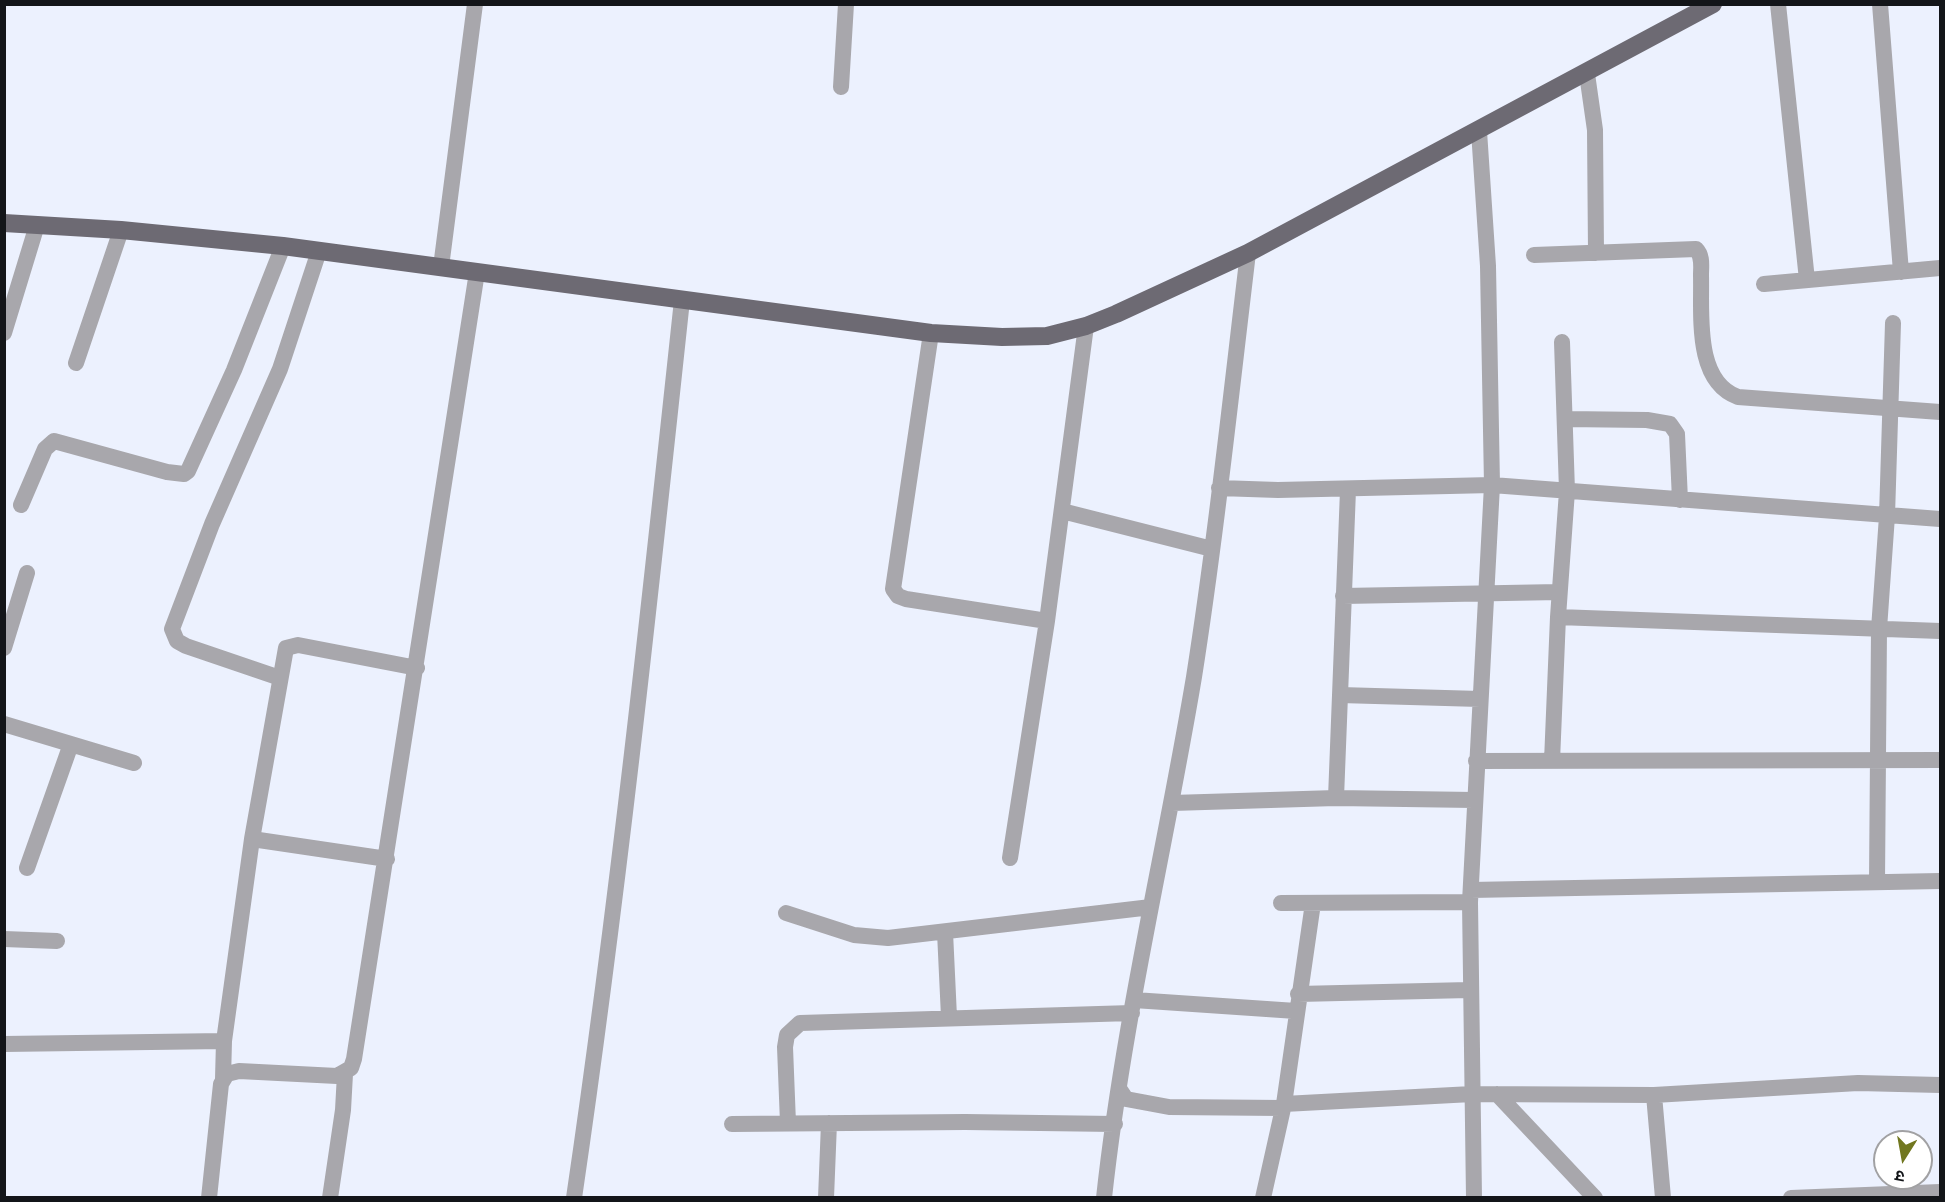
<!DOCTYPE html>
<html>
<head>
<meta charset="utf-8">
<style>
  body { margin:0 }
  #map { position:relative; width:1945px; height:1202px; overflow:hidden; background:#ecf1fe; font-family:Helvetica,"Noto Sans Devanagari",sans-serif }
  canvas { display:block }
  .frame { position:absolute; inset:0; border:6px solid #131519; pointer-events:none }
  .north { position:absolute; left:1873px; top:1130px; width:60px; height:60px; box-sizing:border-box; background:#fff; border:2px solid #a1a1a3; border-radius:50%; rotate:191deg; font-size:16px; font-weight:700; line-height:24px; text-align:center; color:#131519 }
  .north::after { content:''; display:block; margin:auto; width:21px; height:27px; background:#71771f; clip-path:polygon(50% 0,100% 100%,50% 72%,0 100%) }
</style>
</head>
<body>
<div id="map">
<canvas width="1945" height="1202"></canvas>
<div class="frame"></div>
<div class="north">उ</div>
</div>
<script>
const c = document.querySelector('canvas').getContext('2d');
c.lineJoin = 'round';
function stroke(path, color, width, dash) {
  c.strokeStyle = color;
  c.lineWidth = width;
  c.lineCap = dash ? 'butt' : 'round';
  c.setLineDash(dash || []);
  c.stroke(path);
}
const minor = new Path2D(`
  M1778 4 1807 280
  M1880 4 1901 272
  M1587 74 1595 130 1596 253
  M841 87 846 4
  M1534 255 1696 249C1703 256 1701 266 1701 275 1702 314 1694 381 1738 397L1940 412
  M441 267 475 4
  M1764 284 1940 268
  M4 333 37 225
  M931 333 893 589 898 596 906 599 1047 621
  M76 363 121 230
  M1566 419 1647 420 1670 424 1677 434 1680 500
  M1219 488 1278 490 1492 485 1940 519
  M21 505 45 449 54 441 167 472 184 474 188 471 234 370 283 246
  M1062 511 1212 549
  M1343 596 1559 592
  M1558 617 1940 631
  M4 648 27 573
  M280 678 186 646 177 641 172 629 212 524 280 369 319 251
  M1340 695 1480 699
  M4 724 134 763
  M1476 761 1940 760
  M1552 761 1558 617 1567 491 1562 342
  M1336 798 1348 490
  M1172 803 1336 798 1474 800
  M252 839 387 859
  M1010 858 1047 621 1086 326
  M27 868 71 744
  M1877 882 1879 629 1887 516 1893 323
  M1471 890 1940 881
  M1281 903 1470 902
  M786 913 854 935 888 938 1151 907
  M945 932 949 1017
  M4 939 57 941
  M1298 994 1469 990
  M1134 1000 1296 1011
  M4 1044 224 1041
  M223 1079 224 1041 252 839 286 648 298 645 417 668
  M1120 1090 1126 1099 1169 1107 1282 1108 1284 1104 1472 1094 1654 1095 1858 1083 1940 1085
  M1497 1094 1595 1198
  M1654 1095 1663 1198
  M788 1123 785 1047 787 1035 800 1023 1132 1013
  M732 1124 965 1122 1115 1124
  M209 1198 221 1084 227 1074 239 1071 337 1076 351 1068 354 1059 477 272
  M330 1198 343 1110 345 1074
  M574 1198C618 899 650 599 682 300
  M826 1198 829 1123
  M1104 1198C1123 1022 1165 850 1194 677 1216 536 1231 394 1248 253
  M1263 1198 1284 1104 1313 903
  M1474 1198 1470 902 1492 485 1488 266 1479 131
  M1791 1198 1940 1192`);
const major = new Path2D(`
  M4 223 121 230 283 246 931 333 1002 337 1047 336 1086 326 1116 314 1248 253 1713 4`);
stroke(minor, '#a8a7ac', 16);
stroke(major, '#6d6a73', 18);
</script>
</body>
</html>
